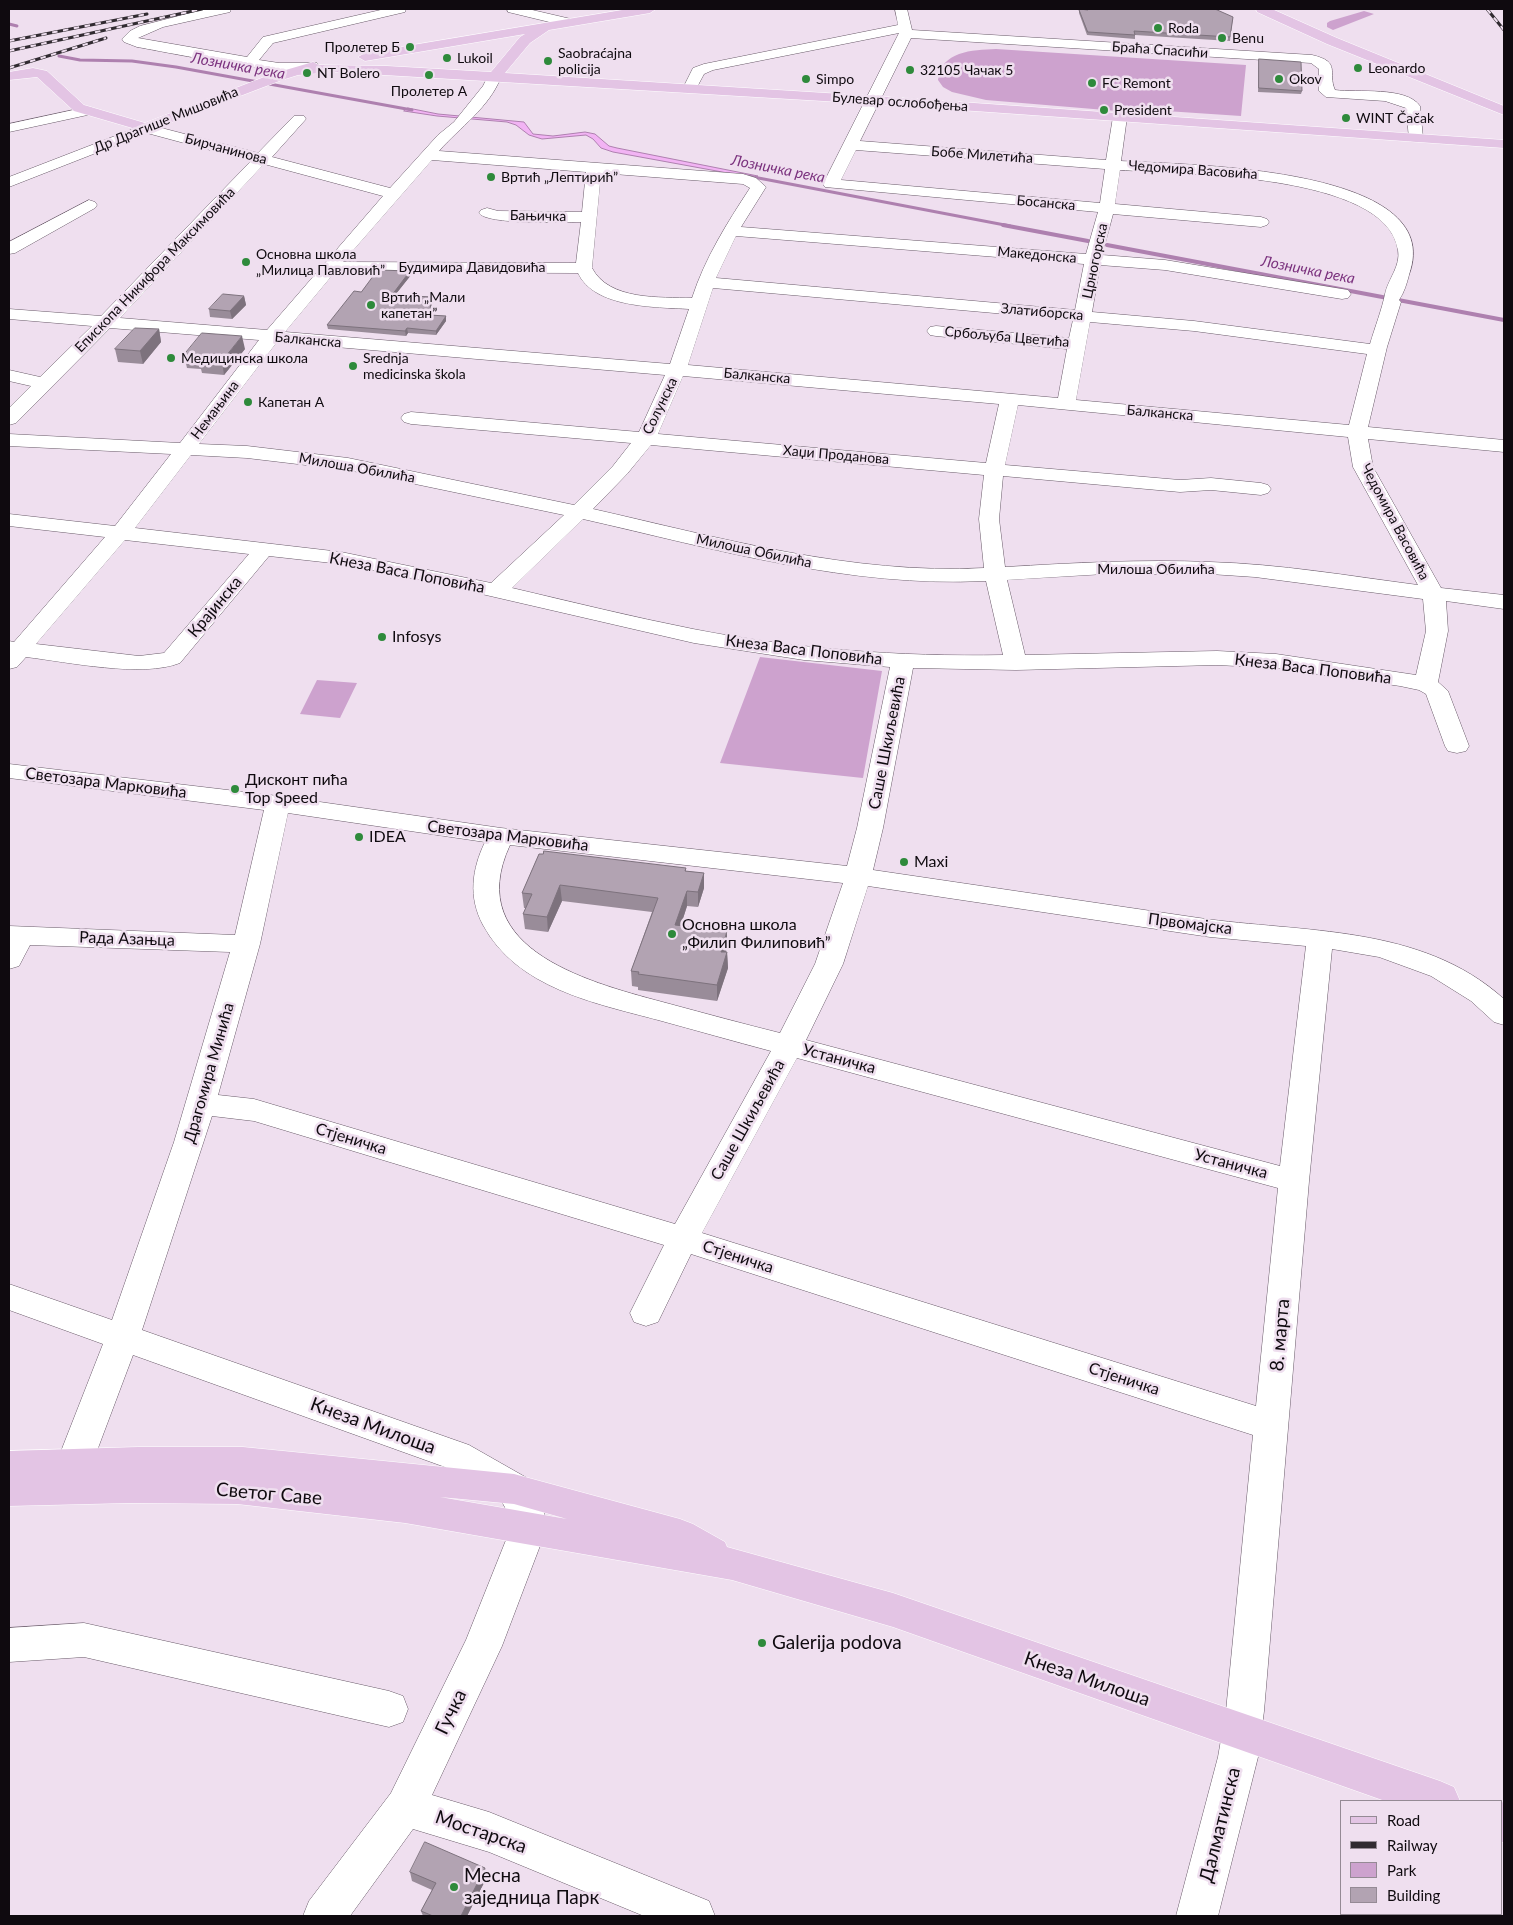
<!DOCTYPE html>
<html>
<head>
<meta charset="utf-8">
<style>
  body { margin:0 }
  #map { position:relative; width:1513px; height:1925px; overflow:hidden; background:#efdfef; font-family:Lato,sans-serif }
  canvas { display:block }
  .frame { position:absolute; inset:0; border:10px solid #0f0a0f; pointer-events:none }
  .legend { position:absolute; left:1340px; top:1800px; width:162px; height:115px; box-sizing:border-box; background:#efdfef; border:1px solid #958a95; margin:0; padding:6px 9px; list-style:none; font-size:15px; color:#0f0a0f }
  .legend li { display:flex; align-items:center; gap:10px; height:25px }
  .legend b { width:25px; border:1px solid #958a95 }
</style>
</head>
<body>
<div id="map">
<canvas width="1513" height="1925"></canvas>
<div class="frame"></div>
<ul class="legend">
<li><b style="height:6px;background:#e3c4e4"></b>Road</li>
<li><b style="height:6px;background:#312b31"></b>Railway</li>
<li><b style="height:14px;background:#cda2ce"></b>Park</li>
<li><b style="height:14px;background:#b2a3b2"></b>Building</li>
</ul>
</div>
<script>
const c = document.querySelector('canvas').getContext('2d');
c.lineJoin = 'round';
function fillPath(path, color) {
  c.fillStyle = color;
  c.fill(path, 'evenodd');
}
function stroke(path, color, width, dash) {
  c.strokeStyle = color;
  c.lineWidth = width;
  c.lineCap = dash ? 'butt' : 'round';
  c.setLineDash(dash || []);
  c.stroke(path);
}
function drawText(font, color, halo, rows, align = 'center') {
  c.font = font + ' Lato,sans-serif';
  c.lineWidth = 5;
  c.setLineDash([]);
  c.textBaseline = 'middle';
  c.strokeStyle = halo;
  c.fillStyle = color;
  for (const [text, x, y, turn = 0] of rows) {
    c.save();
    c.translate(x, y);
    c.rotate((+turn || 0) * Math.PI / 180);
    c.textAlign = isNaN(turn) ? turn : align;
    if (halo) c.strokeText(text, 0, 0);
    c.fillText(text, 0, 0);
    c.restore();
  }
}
const green = new Path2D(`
  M1364 11 1374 14 1333 30 1327 27V23L1330 21Z
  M996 49 1246 65 1241 116 1166 111 1165 115 986 100 952 92 943 87 938 80C941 51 972 50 996 49Z
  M760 657 882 671 863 778 720 763Z
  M317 680 357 683 340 718 300 714Z`);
const water = new Path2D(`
  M408 108 438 114 524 122 533 134 553 136 585 132 595 134 609 146 617 148 758 176 755 178 613 152 601 148 593 139 586 135 542 139 529 135 516 125 507 122 437 116 404 111Z`);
const streamFar1 = new Path2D(`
  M9 24 17 26
  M59 56 80 60 132 61 176 67 412 110
  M748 176 1010 226`);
const stream = new Path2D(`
  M1003 225 1088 241
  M1107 245 1504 320`);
const minor = new Path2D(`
  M206 9H231L230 12 163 27 138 38 247 57 263 37 385 9H406L405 12 273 43 259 60 279 63H317L319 66C307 82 162 51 137 47L124 42 122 39 130 31 140 26Z
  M507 9H528L571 19 573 22 566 26 508 12Z
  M895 9H907L912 30 1312 55C1342 62 1327 72 1335 90 1357 93 1406 86 1420 106L1423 138 1421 141H1411L1409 138 1406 108 1385 101 1326 97 1319 91V69L1311 63 911 38 860 141 1106 160 1113 117 1115 114H1125L1127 117 1121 161C1182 165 1450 165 1409 275 1407 283 1404 293 1399 300L1401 302 1387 347 1368 427 1504 440V452L1368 439 1373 467 1441 588 1504 595V609L1446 601 1448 631 1438 682 1448 691 1469 746 1466 751 1457 753 1448 751 1445 746 1426 694 1419 690 1400 686 1276 668 1217 665 1016 670 913 668 883 828 873 870C981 886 1090 902 1199 918 1303 933 1421 924 1504 999V1025L1494 1022 1471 1001 1431 976 1379 957 1332 949 1309 1181 1264 1711 1258 1757 1218 1916H1176L1218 1757 1226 1711 1253 1435 691 1254 658 1322 646 1326 634 1322 630 1313 664 1245 254 1121 212 1116 142 1330 469 1445 527 1478 544 1511 546 1530 502 1646 432 1795 489 1812 709 1901 715 1916H644L489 1852 413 1829 350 1916H303L309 1901 391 1793 466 1640 510 1530 508 1513 501 1500 445 1467 133 1355 92 1464 88 1483 83 1494 70 1498 57 1494 52 1483 56 1464 103 1344 9 1310V1284L112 1320 174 1142 230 952 30 945 19 966 9 969V926L235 935 264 810 9 778V764L278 796 501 828 847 866 857 828 890 667 804 660 694 643 421 580 341 564 269 556 180 663C142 678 68 662 26 657L17 667 9 669V641L14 642 105 537 9 526V514L115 526 171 454 9 446V434L180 443 259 340 110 328 16 423 9 425V408L31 386 9 381V370L40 377 92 326 9 319V309L101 316 251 161 147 133 9 187V177L146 124 258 153 294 116H304L306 119 272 157 390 188 438 135 454 122 483 86 489 74 494 73 501 77C489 108 460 127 439 151L743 174 756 178 766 187 741 227 1086 254 1098 212 825 187 823 184 899 33 713 70 704 74 695 91H685L683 88 693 68 704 64 898 25ZM856 150 1105 169 1100 203 841 180ZM432 160 586 172 582 212 498 211 487 208 481 210 479 213C487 225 563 222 581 222L576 263 343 262ZM264 164 383 196 267 330 120 318ZM1120 170C1180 174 1387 173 1398 250 1401 266 1388 279 1385 294 1382 309 1375 327 1370 344L1194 321 1092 312 1100 265 1165 270 1342 299 1348 298 1351 294 1348 290 1342 289 1165 260 1102 255 1113 214 1261 227 1267 225 1269 222 1267 219 1261 217 1115 204ZM601 173 743 184 750 188C727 223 705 258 692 298 661 297 609 301 592 268ZM736 236 1084 264 1075 310 716 278ZM335 272 578 273C594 308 655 307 689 309L670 364 285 332ZM713 288 1073 320 1069 338 936 326 930 327 927 331 930 335 936 336 1067 349 1058 398 688 365ZM1090 322 1194 331 1367 354 1349 425 1076 400ZM277 342 665 375 639 432 411 412 404 414 401 418 404 422 411 424 631 443 613 466 574 505 348 458 247 446 199 444ZM683 376 999 404 986 463 658 434ZM1018 405 1348 437 1353 467 1418 585C1349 576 1280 564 1210 562 1142 559 1073 563 1005 567L999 519 1003 476 1180 492 1211 490 1261 495 1268 493 1271 489 1268 485 1261 483 1211 478 1180 480 1005 465ZM651 445 984 475 979 519 984 568C852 575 721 538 593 509L627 474ZM191 455 247 458 348 470 564 515 491 583 341 552 135 528ZM583 519C715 549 850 588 986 581L1003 655C900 657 794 649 693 629 632 617 572 602 512 588ZM125 540 249 554 164 653 139 656 36 644ZM1105 574H1210L1255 577 1423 599 1426 631 1416 675 1276 654 1217 651 1025 655 1007 580ZM288 813 485 842C472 869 468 897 483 925 517 988 594 1003 658 1020 695 1030 733 1041 771 1051L675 1224 254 1099 218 1095 260 944ZM510 845 843 883 815 964 780 1033C744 1024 707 1014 670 1004 596 984 460 952 510 845ZM868 886 1210 937 1306 946 1280 1166 806 1040 843 964ZM797 1058 1278 1188 1256 1406 702 1233Z
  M87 107 92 108 94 111 92 114 9 132V124Z
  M89 200 95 202 97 205 95 208 15 253 9 254V242Z
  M84 1623 389 1691 403 1696 408 1709 403 1722 389 1727 84 1657 9 1662V1628Z`);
const major = new Path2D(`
  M628 9H656L650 13 549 30 530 43 505 73 874 96 1504 140V148L874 104 333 72 298 75 282 80 146 132 74 111 37 77 9 80V72L33 68 47 71 84 105 145 123 272 74 313 62 319 65 387 66 491 72 520 37 525 34 365 61 358 57 365 53Z
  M1256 9H1272L1337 38 1504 106V115L1327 44 1257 12Z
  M138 1447H243L514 1474 680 1519 693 1524 725 1542 727 1547 893 1593 1440 1781 1454 1787 1460 1801H1385L893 1627 732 1580 405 1523 237 1504 130 1503 9 1506V1451ZM440 1497 514 1504 567 1519Z
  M1502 1802 1504 1803V1843L1502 1842Z`);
const rail = new Path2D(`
  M1487 9 1504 30
  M9 41 147 14
  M9 51 202 9
  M9 68 106 38`);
const wall = new Path2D(`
  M1079 9 1233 17 1230 41 1135 35V39L1087 35 1079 13Z
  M1259 59 1302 91 1301 94 1258 92Z
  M411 275 395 295 432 297V301L430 315 446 316V321L436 335 408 333 406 336 328 329 327 325 361 292Z
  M244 296 246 305 232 319 210 317 209 309Z
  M159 329 161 342 143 364 118 362 115 349Z
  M245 349 224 375 202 373 201 369 187 368 184 355Z
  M539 854 686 868V871L704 873V888L698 907 687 906 681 925 727 947 726 952H727L728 968 717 1001 638 990V987L632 986 631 971 652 912 562 901 548 932 525 929 523 914 526 908H524L522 893Z
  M410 1872 487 1877 467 1916H423L421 1911 432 1890 412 1881Z`);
const shadedWall = new Path2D(`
  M410 271 411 275 392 299V295Z
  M244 296 246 305 232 319 230 311Z
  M432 297V301L429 319V315Z
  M446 316V321L436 335V331Z
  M407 328 408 333 406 336 405 331Z
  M159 329 161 342 143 364 140 351Z
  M242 336 245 349 224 375 222 361Z
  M704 873V888L698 907V892Z
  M560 885 562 901 548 932 547 917Z
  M687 891V906L676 940 675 925Z
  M727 931V947L721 967V952Z
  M727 952 728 968 717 1001V985Z
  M485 1868 487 1877 467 1916H461Z`);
const building = new Path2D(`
  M1079 9 1088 10 1089 9H1215L1233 17 1230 37 1134 31 1135 35 1088 32Z
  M1259 59 1301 62 1302 91 1259 88Z
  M378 270 410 271 392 295 432 297 429 315 446 316 436 331 407 328 405 331 327 325 354 291 361 292Z
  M223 294 244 296 230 311 209 309Z
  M135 328 159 329 140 351 115 349Z
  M202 333 242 336 222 361 199 360 202 356 184 355Z
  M544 851 686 868 685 871 704 873 698 892 687 891 675 925 727 931 721 952H727L717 985 638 974 639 972 631 971 658 898 560 885 547 917 523 914 532 894 522 893 539 854H543Z
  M425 1842 485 1868 461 1916H433L421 1911 436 1883 410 1872Z`);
const markers = [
  [1158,28,5,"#2e8a3b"],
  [1222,38,5,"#2e8a3b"],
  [410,47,5,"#2e8a3b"],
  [447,58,5,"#2e8a3b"],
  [548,61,5,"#2e8a3b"],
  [1358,68,5,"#2e8a3b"],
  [910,70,5,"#2e8a3b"],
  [307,73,5,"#2e8a3b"],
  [429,75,5,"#2e8a3b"],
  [806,79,5,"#2e8a3b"],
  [1279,79,5,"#2e8a3b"],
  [1092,83,5,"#2e8a3b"],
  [1104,110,5,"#2e8a3b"],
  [1346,118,5,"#2e8a3b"],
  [491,177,5,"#2e8a3b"],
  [246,262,5,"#2e8a3b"],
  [371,305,5,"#2e8a3b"],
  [171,358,5,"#2e8a3b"],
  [353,366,5,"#2e8a3b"],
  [248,402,5,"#2e8a3b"],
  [382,637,5,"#2e8a3b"],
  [235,789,5,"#2e8a3b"],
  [359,837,5,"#2e8a3b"],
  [904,862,5,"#2e8a3b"],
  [672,934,5,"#2e8a3b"],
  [762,1643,5,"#2e8a3b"],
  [454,1887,5,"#2e8a3b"]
];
const farPoinames = [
  ["Roda",1168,28],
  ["Benu",1232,38],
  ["Пролетер Б",400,47,"right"],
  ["Saobraćajna",558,53],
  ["policija",558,69],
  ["Lukoil",457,58],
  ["Leonardo",1368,68],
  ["32105 Чачак 5",920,70],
  ["NT Bolero",317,73],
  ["Simpo",816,79],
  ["Okov",1289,79],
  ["FC Remont",1102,83],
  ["Пролетер А",429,91,"center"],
  ["President",1114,110],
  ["WINT Čačak",1356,118],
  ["Вртић „Лептирић”",501,177],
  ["Основна школа",256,254],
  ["„Милица Павловић”",256,270],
  ["Вртић „Мали",381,297],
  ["капетан”",381,313],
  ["Медицинска школа",181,358],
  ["Srednja",363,358],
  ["medicinska škola",363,374],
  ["Капетан А",258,402]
];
const farStreetnames = [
  ["Браћа Спасићи",1160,50,4],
  ["Булевар ослобођења",900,102,4],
  ["Др Драгише Мишовића",166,120,-22],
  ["Бирчанинова",226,149,15],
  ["Бобе Милетића",982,155,4],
  ["Чедомира Васовића",1193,170,4],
  ["Босанска",1046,203,5],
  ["Бањичка",538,216,1],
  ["Македонска",1037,255,5],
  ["Црногорска",1095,261,-78],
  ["Будимира Давидовића",472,267],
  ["Епископа Никифора Максимовића",155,270,-46],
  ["Златиборска",1042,312,5],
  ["Србољуба Цветића",1007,337,5],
  ["Балканска",308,340,5],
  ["Балканска",757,376,5],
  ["Солунска",660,406,-64],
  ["Немањина",215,410,-53],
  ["Балканска",1160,413,5],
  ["Хаџи Проданова",836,455,5],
  ["Милоша Обилића",357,468,10],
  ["Чедомира Васовића",1395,522,62],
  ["Милоша Обилића",754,551,12],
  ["Милоша Обилића",1156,569]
];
const farWaternames = [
  ["Лозничка река",238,66,10],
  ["Лозничка река",778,169,11],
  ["Лозничка река",1308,270,11]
];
const streetNames = [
  ["Кнеза Васа Поповића",407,573,11],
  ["Крајинска",215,607,-50],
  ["Кнеза Васа Поповића",804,650,7],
  ["Кнеза Васа Поповића",1313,669,7],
  ["Саше Шкиљевића",887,743,-79],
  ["Светозара Марковића",106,783,7],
  ["Светозара Марковића",508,836,7],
  ["Првомајска",1190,924,7],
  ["Рада Азањца",127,939,2],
  ["Устаничка",839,1059,15],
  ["Драгомира Минића",209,1073,-74],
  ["Саше Шкиљевића",748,1120,-61],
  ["Стјеничка",351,1139,17],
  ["Устаничка",1231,1164,15],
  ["Стјеничка",738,1257,18],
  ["Стјеничка",1124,1379,18]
];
const poiNames = [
  ["Infosys",392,637],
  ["Дисконт пића",245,780],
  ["Top Speed",245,798],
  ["IDEA",369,837],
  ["Maxi",914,862],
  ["Основна школа",682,925],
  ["„Филип Филиповић”",682,943]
];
const nearStreetnames = [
  ["8. марта",1280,1335,-85],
  ["Кнеза Милоша",373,1426,20],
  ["Светог Саве",269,1494,5],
  ["Кнеза Милоша",1087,1679,19],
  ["Гучка",451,1712,-64],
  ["Далматинска",1220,1825,-76],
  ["Мостарска",481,1832,19]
];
const nearPoinames = [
  ["Galerija podova",772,1643],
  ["Месна",464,1876],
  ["заједница Парк",464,1898]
];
fillPath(green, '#cda2ce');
fillPath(water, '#f2b3f4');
stroke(water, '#ae80af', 1);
stroke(streamFar1, '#ae80af', 3);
stroke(stream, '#ae80af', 4);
stroke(minor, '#695b69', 1);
stroke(major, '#fff', 1);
fillPath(minor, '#fff');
fillPath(major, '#e3c4e4');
stroke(rail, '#312b31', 3);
stroke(rail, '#efdfef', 2, [5.5]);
fillPath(wall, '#998c99');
fillPath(shadedWall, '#7d727d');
fillPath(building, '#b2a3b2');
stroke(building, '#7d727d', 1);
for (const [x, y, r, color] of markers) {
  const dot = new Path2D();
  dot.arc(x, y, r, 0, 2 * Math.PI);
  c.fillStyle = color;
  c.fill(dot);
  stroke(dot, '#efdfef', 2);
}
drawText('14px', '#0f0a0f', '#efdfef', farPoinames, 'left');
drawText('14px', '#0f0a0f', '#efdfef', farStreetnames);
drawText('italic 15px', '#7b327e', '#efdfef', farWaternames);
drawText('16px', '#0f0a0f', '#efdfef', streetNames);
drawText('16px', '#0f0a0f', '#efdfef', poiNames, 'left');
drawText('19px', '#0f0a0f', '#efdfef', nearStreetnames);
drawText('19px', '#0f0a0f', '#efdfef', nearPoinames, 'left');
</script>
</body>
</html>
